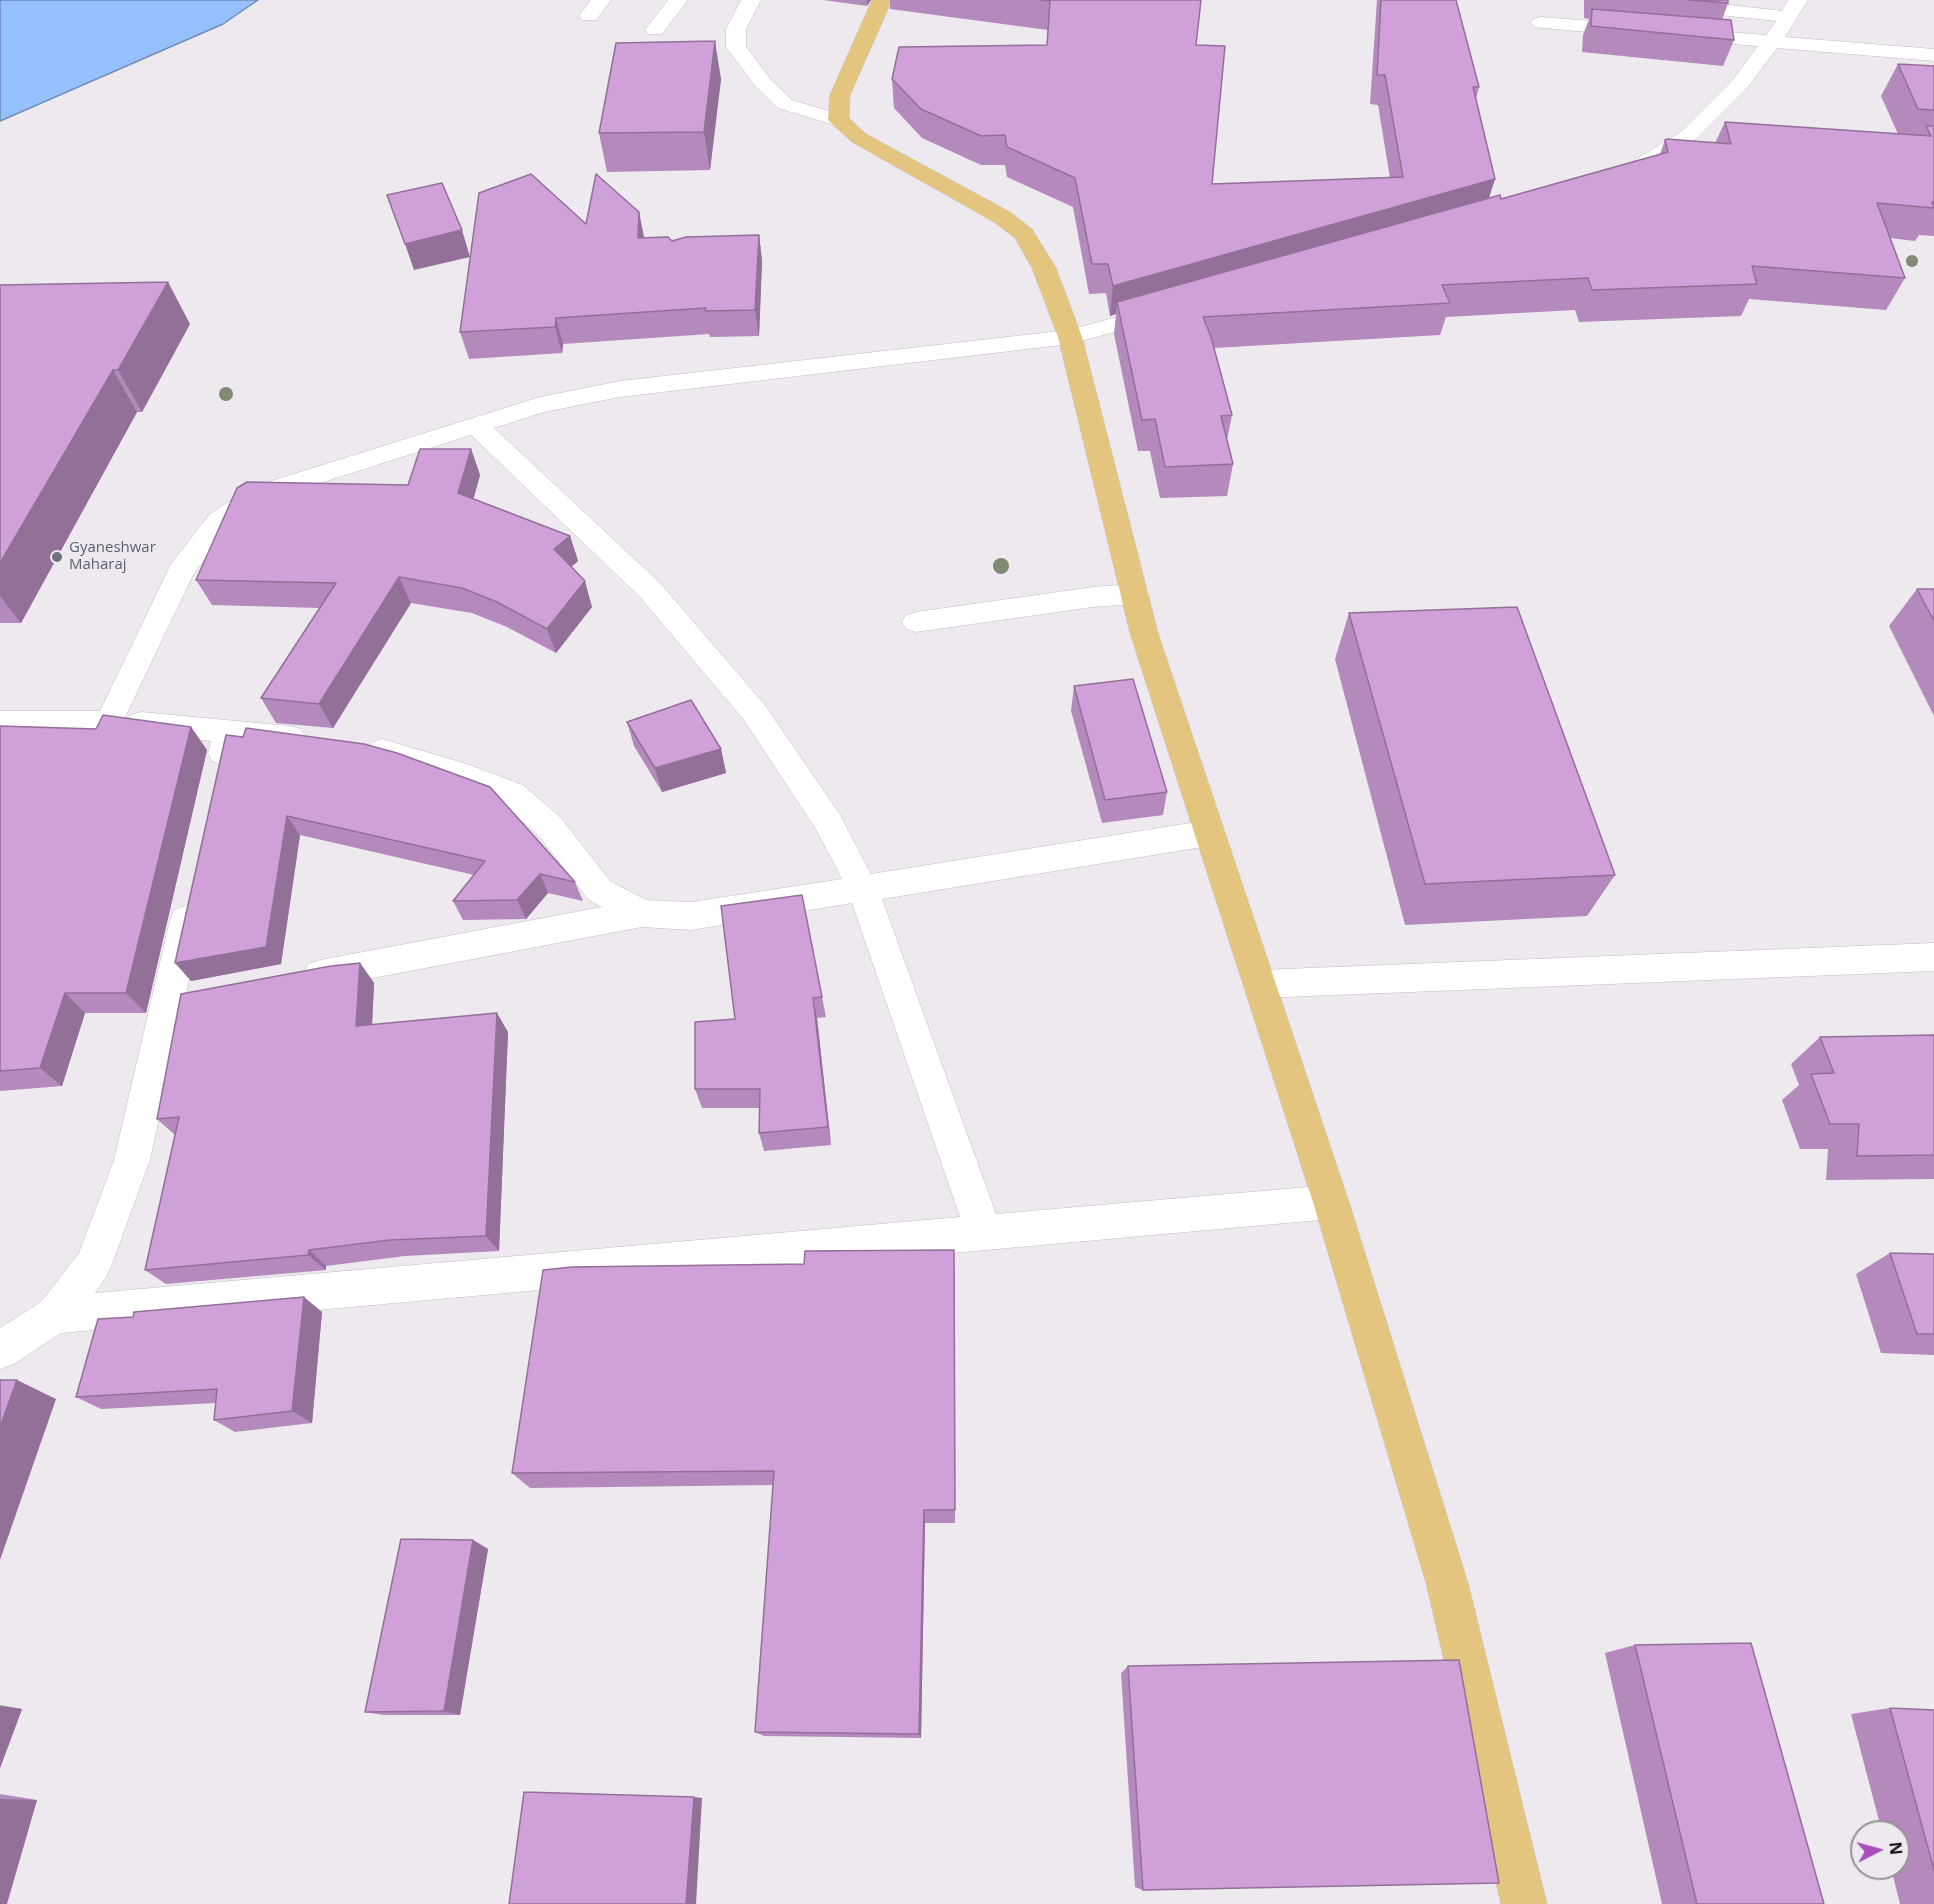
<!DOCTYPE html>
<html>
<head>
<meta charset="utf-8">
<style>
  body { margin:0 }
  #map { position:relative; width:1934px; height:1904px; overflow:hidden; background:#eee8ef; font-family:"Open Sans",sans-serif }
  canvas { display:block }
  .north { position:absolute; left:1850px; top:1820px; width:60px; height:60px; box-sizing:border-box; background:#eee8ef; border:2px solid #979297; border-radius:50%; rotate:84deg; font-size:16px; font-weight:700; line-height:24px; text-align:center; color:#141214 }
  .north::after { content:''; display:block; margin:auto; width:21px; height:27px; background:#a94fbc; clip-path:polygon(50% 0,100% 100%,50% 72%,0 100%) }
</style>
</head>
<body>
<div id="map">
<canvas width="1934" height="1904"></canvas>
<div class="north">N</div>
</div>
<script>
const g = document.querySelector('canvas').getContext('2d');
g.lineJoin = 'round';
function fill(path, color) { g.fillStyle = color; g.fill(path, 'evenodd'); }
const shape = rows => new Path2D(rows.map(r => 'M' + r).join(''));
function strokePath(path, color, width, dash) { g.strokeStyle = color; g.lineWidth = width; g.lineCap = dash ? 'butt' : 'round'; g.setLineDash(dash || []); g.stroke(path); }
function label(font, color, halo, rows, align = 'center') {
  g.font = font + ' "Open Sans",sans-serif'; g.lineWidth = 4.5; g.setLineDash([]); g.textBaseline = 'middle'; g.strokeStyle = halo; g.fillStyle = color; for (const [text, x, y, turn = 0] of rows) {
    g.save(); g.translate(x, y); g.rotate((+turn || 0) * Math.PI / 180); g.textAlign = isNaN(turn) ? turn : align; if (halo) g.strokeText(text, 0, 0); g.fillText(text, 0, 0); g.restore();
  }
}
const water = shape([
  [0,0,258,0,223,24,0,121,0,0]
]);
fill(water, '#96c0fb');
strokePath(water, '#6f8cb6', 1.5);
const minor = shape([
  [591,0,611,0,596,20,582,20,579,16,591,0],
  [668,0,688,0,662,34,648,34,645,30,668,0],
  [741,0,761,0,746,29,746,47,771,80,792,100,845,116,848,120,845,124,838,126,778,108,757,88,726,47,726,29,741,0],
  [1625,0,1687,0,1782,11,1788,0,1808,0,1785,37,1934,49,1934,61,1777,48,1746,89,1696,139,1651,170,1643,171,1635,170,1632,165,1635,160,1682,131,1732,81,1758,46,1691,41,1684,39,1681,35,1684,31,1691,29,1766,35,1776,21,1635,6,1628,4,1625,0],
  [1541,17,1630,24,1637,26,1640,30,1637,34,1630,36,1534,27,1531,23,1534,19,1541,17],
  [1158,306,1166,308,1170,313,1166,318,1070,344,620,397,544,412,494,428,660,583,764,704,839,813,871,874,1209,820,1220,824,1225,833,1220,842,1209,846,882,899,996,1214,1331,1185,1344,1190,1349,1202,1344,1214,1331,1219,61,1333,14,1364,0,1369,0,1328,41,1302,79,1253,114,1160,170,920,174,910,186,906,198,910,202,920,150,1160,112,1264,106,1277,95,1293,960,1217,852,903,691,930,642,927,320,988,308,984,303,974,308,964,320,960,602,907,588,899,539,836,501,803,449,782,371,759,367,751,371,743,382,739,467,764,523,785,561,818,610,881,646,900,691,902,842,879,817,831,744,720,640,597,471,435,270,499,228,526,193,575,119,730,109,733,0,733,0,711,100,711,171,564,210,514,252,487,540,397,620,381,1069,330,1158,306],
  [1135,584,1145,587,1149,594,1145,601,1135,604,1093,607,916,632,906,629,902,622,906,615,916,612,1093,587,1135,584],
  [141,712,290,726,301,729,305,737,301,745,290,748,240,744,234,761,223,765,212,761,208,753,211,741,141,734,131,731,126,723,131,715,141,712],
  [1934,943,1934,971,1260,998,1248,994,1243,984,1248,974,1260,970,1934,943]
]);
const major = shape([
  [872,0,892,0,850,95,849,118,866,134,1010,212,1032,229,1056,268,1082,337,1158,633,1349,1202,1468,1583,1547,1904,1501,1904,1426,1583,1313,1202,1130,633,1058,337,1032,268,1015,238,994,222,852,142,828,120,830,95,872,0]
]);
strokePath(minor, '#c1bcc2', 1);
strokePath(major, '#c7c6c7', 1);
fill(minor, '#fff');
fill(major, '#e3c580');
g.fillStyle = '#7f8973';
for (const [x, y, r] of [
  [1912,261,6],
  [226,394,7],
  [1001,566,8]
]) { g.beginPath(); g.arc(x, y, r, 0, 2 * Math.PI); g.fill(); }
fill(shape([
  [823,0,871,0,867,6],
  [890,0,1201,0,1196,45,1212,184,1390,178,1378,105,1370,104,1377,0,1456,0,1479,87,1476,99,1495,179,1489,198,1501,199,1660,154,1665,140,1715,143,1725,122,1898,134,1881,96,1898,64,1934,66,1934,236,1919,235,1915,241,1890,238,1905,278,1886,310,1749,299,1741,316,1579,322,1575,310,1446,317,1440,335,1214,348,1232,415,1227,440,1233,464,1227,496,1160,498,1150,451,1138,451,1114,334,1116,314,1110,316,1106,293,1089,294,1073,207,1007,177,1005,165,981,165,922,138,894,108,892,79,1047,45,1048,30,890,9],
  [1584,0,1728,0,1728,3,1722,20,1734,40,1723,66,1582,52,1583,35,1589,19,1584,18],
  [721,79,710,170,607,172,599,133],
  [639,212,644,238,672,241,759,235,762,261,759,336,710,337,709,334,563,344,562,353,469,359,460,332],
  [0,285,190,324,142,412,137,412,21,623,0,623],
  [471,449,480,475,473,499,570,536,578,561,571,567,592,607,556,653,507,627,472,613,411,603,333,728,276,723,261,698,320,608,212,605,196,580,408,485],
  [1917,589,1934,589,1934,716,1889,626],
  [1349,613,1615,875,1587,916,1405,925,1335,659],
  [1074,686,1167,792,1163,815,1102,823,1071,711],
  [627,722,721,749,726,773,662,792,634,746],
  [0,726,96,729,191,727,207,750,146,1013,85,1013,62,1086,0,1091],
  [226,735,575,882,583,901,548,893,526,919,463,920,453,901,474,875,300,835,281,964,191,981],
  [721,906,822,997,826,1017,817,1018,831,1145,764,1151,759,1133,759,1108,702,1108,695,1089,735,1019],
  [360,963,374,983,372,1025,508,1032,499,1251,405,1256,326,1266,326,1270,166,1284,145,1270,175,1135,157,1119],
  [1934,1035,1934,1179,1826,1180,1828,1149,1800,1149,1782,1100,1799,1085,1791,1064,1820,1037],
  [1890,1253,1934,1254,1934,1355,1881,1353,1856,1274],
  [955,1271,955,1523,925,1523,921,1738,764,1736,755,1732,773,1485,530,1488,512,1473],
  [322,1312,312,1423,235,1432,214,1420,216,1403,101,1409,76,1397,133,1317],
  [473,1540,488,1549,460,1715,384,1715,365,1712],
  [1635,1645,1824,1904,1662,1904,1605,1653],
  [1128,1666,1143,1890,1135,1887,1121,1673],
  [0,1705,22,1709,0,1768],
  [1890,1708,1934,1710,1934,1904,1900,1904,1891,1868,1898,1868,1898,1832,1882,1832,1851,1714],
  [0,1794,37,1800,0,1904]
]), '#b38abb');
fill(shape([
  [867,0,871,0,867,6],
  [715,41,721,79,710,170,704,132],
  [1495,179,1485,209,1117,302,1116,314,1110,316,1113,286],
  [639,212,644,238,638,238],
  [462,230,470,257,414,270,405,244],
  [759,235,762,261,759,336,755,310],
  [168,282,190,324,142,412,118,370],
  [556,318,563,344,562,353,555,327],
  [113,370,137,412,21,623,0,596,0,563],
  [471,449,480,475,468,519,458,493],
  [570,536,578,561,563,574,554,549],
  [399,577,411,603,333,728,319,704],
  [585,581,592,607,556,653,547,629],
  [191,727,207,750,146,1013,126,993],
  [721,749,726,773,662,792,655,768],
  [287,816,300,835,281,964,191,981,175,963],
  [540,874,548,893,526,919,517,900],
  [360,963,374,983,371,1046,356,1026],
  [65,993,85,1013,62,1086,40,1068],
  [813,998,817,1018,831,1145,828,1127],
  [497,1013,508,1032,499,1251,486,1236],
  [309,1250,326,1266,326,1270,308,1255],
  [304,1297,322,1312,312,1423,292,1411],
  [17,1380,56,1399,0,1560,0,1427],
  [924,1510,925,1523,921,1738,919,1734],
  [473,1540,488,1549,460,1715,444,1711],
  [0,1706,22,1709,0,1768],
  [694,1797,702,1798,696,1904,686,1904],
  [0,1799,37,1800,7,1904,0,1904]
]), '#927098');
const building = shape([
  [1040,0,1201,0,1196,45,1225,46,1212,184,1403,177,1385,75,1377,75,1381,0,1456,0,1479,87,1473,87,1495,179,1113,286,1108,264,1092,264,1075,178,1007,147,1005,135,981,136,921,109,892,79,899,47,1047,45,1050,1,1040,0],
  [1689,0,1728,0,1728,3,1689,0],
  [1592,9,1731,20,1734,40,1591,26,1592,9],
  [715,41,704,132,599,133,616,43,715,41],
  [1898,64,1934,66,1934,110,1918,109,1898,64],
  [1725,122,1931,136,1926,126,1934,126,1934,202,1932,202,1934,208,1877,203,1905,278,1752,266,1757,284,1592,290,1588,278,1442,285,1450,303,1203,317,1211,337,1232,415,1221,416,1233,464,1165,467,1155,419,1142,420,1117,302,1500,195,1501,199,1668,152,1665,140,1667,139,1731,144,1725,122],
  [531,174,586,224,596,174,639,212,638,238,668,237,672,241,686,237,759,235,755,310,705,311,706,308,556,318,555,327,460,332,479,193,531,174],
  [442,183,462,230,405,244,387,195,442,183],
  [168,282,118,370,113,370,0,563,0,285,168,282],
  [420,449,471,449,458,493,570,536,554,549,585,581,547,629,497,602,462,588,399,577,319,704,261,698,336,583,196,580,237,488,247,482,408,485,420,449],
  [1917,589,1934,589,1934,621,1917,589],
  [1517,607,1615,875,1425,884,1349,613,1517,607],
  [1133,679,1167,792,1105,800,1074,686,1133,679],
  [691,700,721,749,655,768,627,722,691,700],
  [103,715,191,727,126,993,65,993,40,1068,0,1071,0,726,96,729,103,715],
  [246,728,364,744,397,753,490,787,575,882,540,874,517,900,453,901,485,861,287,816,266,947,175,963,226,735,243,737,246,728],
  [802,895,822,997,813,998,828,1127,759,1133,760,1089,695,1089,695,1022,735,1019,721,906,802,895],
  [360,963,356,1026,497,1013,486,1236,390,1240,309,1250,308,1255,145,1270,179,1117,157,1119,181,994,331,966,360,963],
  [1934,1035,1934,1155,1857,1156,1859,1124,1830,1124,1811,1074,1834,1073,1820,1037,1934,1035],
  [954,1250,955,1510,924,1510,919,1734,755,1732,774,1471,512,1473,543,1270,572,1267,804,1264,805,1251,954,1250],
  [1890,1253,1934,1254,1934,1334,1917,1334,1890,1253],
  [304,1297,292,1411,214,1420,217,1389,76,1397,98,1319,133,1317,134,1312,304,1297],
  [0,1380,17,1380,0,1427,0,1380],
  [401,1539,473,1540,444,1711,365,1712,401,1539],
  [1751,1643,1824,1904,1697,1904,1635,1645,1751,1643],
  [1459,1660,1499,1883,1143,1890,1128,1666,1459,1660],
  [1890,1708,1934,1710,1934,1870,1890,1708],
  [524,1792,694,1797,686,1904,509,1904,524,1792]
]);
fill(building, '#d0a0d9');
strokePath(building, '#927098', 1.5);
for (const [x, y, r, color] of [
  [57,557,6,"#6b7280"]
]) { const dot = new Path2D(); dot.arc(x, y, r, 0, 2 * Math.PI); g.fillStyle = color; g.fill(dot); strokePath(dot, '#eee8ef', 2); }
label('15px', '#5b616d', '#eee8ef', [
  ["Gyaneshwar",69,548],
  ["Maharaj",69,565]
], 'left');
</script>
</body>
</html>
